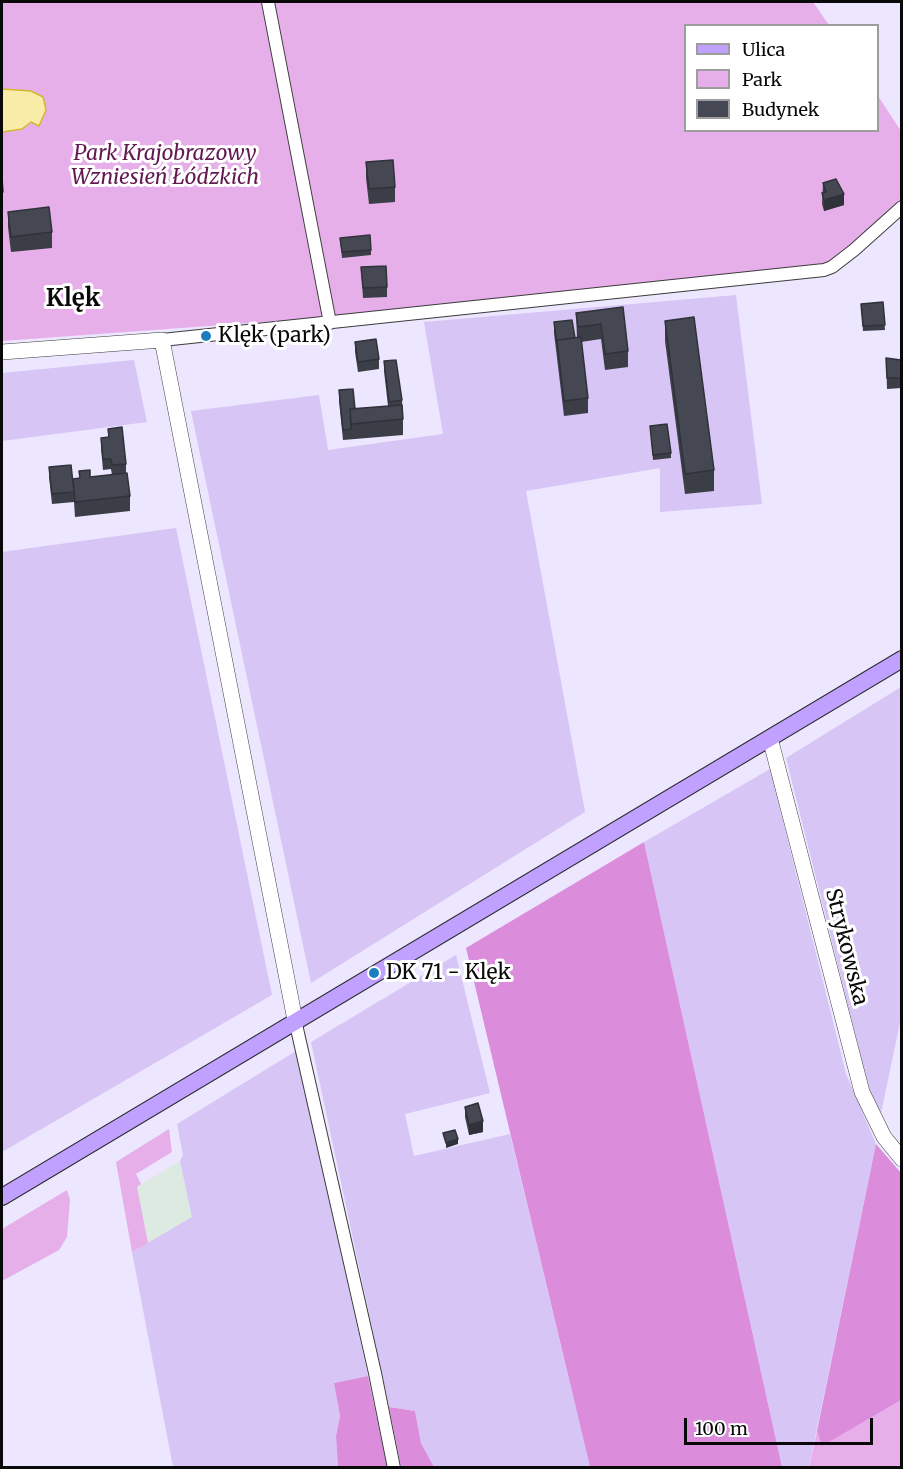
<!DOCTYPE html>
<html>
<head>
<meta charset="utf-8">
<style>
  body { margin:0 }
  #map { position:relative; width:903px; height:1469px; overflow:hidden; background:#ece6ff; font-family:Merriweather,serif }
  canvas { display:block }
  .frame { position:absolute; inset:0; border:3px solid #090909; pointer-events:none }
  .legend { position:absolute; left:684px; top:24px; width:195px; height:108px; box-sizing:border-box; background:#fff; border:2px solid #9d9d9d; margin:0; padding:8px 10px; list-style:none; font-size:18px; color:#090909 }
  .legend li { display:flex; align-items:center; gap:12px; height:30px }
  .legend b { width:30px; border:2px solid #9d9d9d }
  .scale { position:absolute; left:684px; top:1418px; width:189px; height:27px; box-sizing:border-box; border:3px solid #090909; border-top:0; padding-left:8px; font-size:18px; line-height:21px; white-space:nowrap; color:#090909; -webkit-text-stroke:4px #fff; paint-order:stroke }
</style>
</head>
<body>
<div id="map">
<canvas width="903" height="1469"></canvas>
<div class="frame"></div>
<ul class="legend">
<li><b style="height:8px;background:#c1a1ff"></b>Ulica</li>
<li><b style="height:16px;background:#e6afea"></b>Park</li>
<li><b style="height:16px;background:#454852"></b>Budynek</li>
</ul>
<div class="scale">100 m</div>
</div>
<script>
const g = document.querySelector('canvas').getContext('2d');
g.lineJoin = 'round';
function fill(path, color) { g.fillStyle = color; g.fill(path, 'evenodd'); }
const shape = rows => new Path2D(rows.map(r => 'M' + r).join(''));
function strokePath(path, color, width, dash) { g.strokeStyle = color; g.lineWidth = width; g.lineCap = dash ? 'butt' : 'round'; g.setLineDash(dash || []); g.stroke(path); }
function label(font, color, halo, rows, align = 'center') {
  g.font = font + ' Merriweather,serif'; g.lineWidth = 6; g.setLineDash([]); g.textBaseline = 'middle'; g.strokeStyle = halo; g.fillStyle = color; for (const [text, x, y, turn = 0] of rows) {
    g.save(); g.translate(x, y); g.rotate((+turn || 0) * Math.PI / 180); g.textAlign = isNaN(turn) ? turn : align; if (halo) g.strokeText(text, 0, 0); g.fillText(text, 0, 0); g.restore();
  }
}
fill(shape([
  [180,1161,192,1217,148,1243,137,1187]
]), '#dceae1');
fill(shape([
  [736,295,762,504,660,512,660,468,526,491,585,812,311,983,191,411,319,395,328,450,443,434,424,322],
  [134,360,147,422,2,441,2,373],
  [176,528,272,995,2,1152,2,552],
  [901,687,902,1013,881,1113,874,1103,866,1077,786,758],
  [770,769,846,1074,876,1144,809,1467,782,1467,644,842],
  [456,955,490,1093,405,1114,414,1156,510,1134,590,1467,434,1467,421,1443,415,1411,389,1407,311,1042],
  [296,1051,368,1376,334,1383,340,1416,336,1436,338,1467,173,1467,132,1252,192,1217,180,1161,183,1155,177,1124]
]), '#d7c5f6');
fill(shape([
  [2,2,813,2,829,25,686,26,686,130,878,130,878,96,901,131,901,198,859,238,824,266,333,317,2,341],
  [169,1129,172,1152,136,1174,141,1184,137,1187,148,1243,132,1252,116,1162],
  [67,1190,70,1200,67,1237,59,1250,2,1281,2,1229],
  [901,1400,901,1467,809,1468,817,1431,822,1445]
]), '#e6afea');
fill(shape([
  [644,842,782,1467,590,1467,466,948],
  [876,1144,901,1173,901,1400,822,1446,817,1431],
  [368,1376,387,1467,338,1467,336,1436,340,1416,334,1383],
  [389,1407,415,1411,421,1443,434,1467,401,1467]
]), '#db8ddc');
const water = shape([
  [2,89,31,91,43,97,46,110,39,126,31,122,22,129,2,132,2,89]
]);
fill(water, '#f9eba8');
strokePath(water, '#d3ba2b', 1.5);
const minor = shape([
  [268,2,330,323],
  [162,340,824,270,832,267,854,250,902,207],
  [295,1020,375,1373,394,1468]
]);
const tertiary = shape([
  [2,352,162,340,295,1020],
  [770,738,862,1092,884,1137,902,1159]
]);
const secondary = shape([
  [2,1197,902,659]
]);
strokePath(minor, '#3c3c3c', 14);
strokePath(tertiary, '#3c3c3c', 16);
strokePath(secondary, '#2b2b2b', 18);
strokePath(minor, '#fff', 12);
strokePath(tertiary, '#fff', 15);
strokePath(secondary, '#c1a1ff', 16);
fill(shape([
  [366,162,395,187,395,202,369,204,366,178],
  [823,183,844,205,824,211,822,204],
  [8,212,52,232,52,248,11,252,8,227],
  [340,238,371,250,371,255,342,258],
  [361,267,387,287,387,297,363,298],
  [883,302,885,330,863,331,861,304],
  [623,307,628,351,628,367,605,370,601,339,581,342,588,398,588,413,564,416,554,333,554,322,575,338,577,338,576,313],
  [665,321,714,470,714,491,685,494,665,341],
  [355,342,379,359,379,369,358,372,355,352],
  [902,355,902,388,887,389,886,358,901,360],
  [384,361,402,400,403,419,403,435,343,440,339,401,339,390,355,409,388,406,384,371],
  [650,426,671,453,671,458,653,460],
  [108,429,126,464,126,473,130,496,130,511,75,517,74,502,52,504,49,477,49,467,73,485,79,479,79,471,90,477,112,475,111,469,103,470,101,448,101,438,108,437],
  [465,1107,483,1132,469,1135,465,1117]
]), '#3b3e47');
fill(shape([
  [2,192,3,192,3,202,2,203],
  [844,194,844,205,824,211,824,200],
  [483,1121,483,1132,469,1135,469,1125],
  [458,1139,458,1144,446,1148,446,1143]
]), '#303239');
const building = shape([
  [393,160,395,187,369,189,366,162,393,160],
  [2,178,3,192,2,192,2,178],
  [836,179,844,194,824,200,822,193,826,192,823,183,836,179],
  [49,207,52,232,11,237,8,212,49,207],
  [370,235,371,250,342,252,340,238,370,235],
  [386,266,387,287,363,288,361,267,386,266],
  [883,302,885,325,863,326,861,304,883,302],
  [623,307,628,351,605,354,601,324,578,327,576,313,623,307],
  [694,317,714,470,685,474,665,321,694,317],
  [572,320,575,338,557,340,557,345,554,322,572,320],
  [581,337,588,398,564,401,557,340,581,337],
  [376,339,379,359,358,362,355,342,376,339],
  [901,355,902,355,902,378,887,378,886,358,901,360,901,355],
  [396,360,402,400,389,402,384,361,396,360],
  [353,389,355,409,350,409,351,429,343,430,339,390,353,389],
  [402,405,403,419,351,424,350,409,402,405],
  [667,424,671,453,653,455,650,426,667,424],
  [122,427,126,464,112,465,111,459,103,459,101,438,109,437,108,429,122,427],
  [71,465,74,492,52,494,49,467,71,465],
  [90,470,90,477,127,473,130,496,75,502,73,479,80,478,79,471,90,470],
  [478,1103,483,1121,469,1125,465,1107,478,1103],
  [455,1130,458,1139,446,1143,443,1133,455,1130]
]);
fill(building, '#454852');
strokePath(building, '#303239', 1.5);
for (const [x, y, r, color] of [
  [206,336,6,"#1c7dbe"],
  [374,973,6,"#1c7dbe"]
]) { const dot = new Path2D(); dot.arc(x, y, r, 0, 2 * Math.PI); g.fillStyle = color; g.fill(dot); strokePath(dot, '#fff', 2); }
label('italic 21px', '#621851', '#fff', [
  ["Park Krajobrazowy",165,154],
  ["Wzniesień Łódzkich",165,178]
]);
label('21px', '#090909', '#fff', [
  ["Klęk (park)",218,336],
  ["DK 71 - Klęk",386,973]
], 'left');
label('21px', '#090909', '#fff', [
  ["Strykowska",846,947,76]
]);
label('bold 24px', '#090909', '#fff', [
  ["Klęk",73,299]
]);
</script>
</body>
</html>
